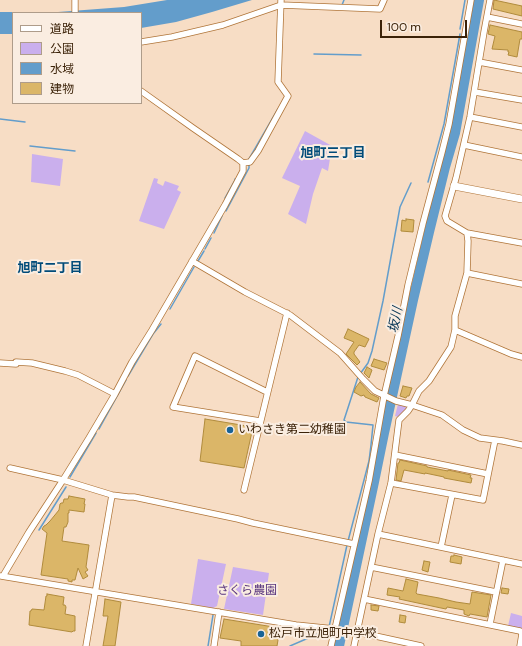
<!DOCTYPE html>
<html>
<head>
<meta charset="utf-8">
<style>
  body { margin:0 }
  #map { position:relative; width:522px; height:646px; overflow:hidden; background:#f7ddc5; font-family:"DM Sans","Noto Sans JP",sans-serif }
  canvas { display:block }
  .legend { position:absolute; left:12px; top:12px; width:130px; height:92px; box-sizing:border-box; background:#faede1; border:1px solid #ae9c8a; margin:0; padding:5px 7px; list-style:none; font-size:12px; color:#3b2208 }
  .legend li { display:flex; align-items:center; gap:8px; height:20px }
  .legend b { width:20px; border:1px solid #ae9c8a }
  .scale { position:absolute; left:380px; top:20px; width:87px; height:18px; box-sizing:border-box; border:2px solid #3b2208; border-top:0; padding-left:5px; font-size:12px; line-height:14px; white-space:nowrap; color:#3b2208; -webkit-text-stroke:3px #faede1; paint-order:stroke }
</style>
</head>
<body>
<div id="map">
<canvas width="522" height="646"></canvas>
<ul class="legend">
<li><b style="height:5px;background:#fff"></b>道路</li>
<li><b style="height:11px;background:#caafed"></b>公園</li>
<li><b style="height:11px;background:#639dcb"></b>水域</li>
<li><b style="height:11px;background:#dbb668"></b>建物</li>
</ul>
<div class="scale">100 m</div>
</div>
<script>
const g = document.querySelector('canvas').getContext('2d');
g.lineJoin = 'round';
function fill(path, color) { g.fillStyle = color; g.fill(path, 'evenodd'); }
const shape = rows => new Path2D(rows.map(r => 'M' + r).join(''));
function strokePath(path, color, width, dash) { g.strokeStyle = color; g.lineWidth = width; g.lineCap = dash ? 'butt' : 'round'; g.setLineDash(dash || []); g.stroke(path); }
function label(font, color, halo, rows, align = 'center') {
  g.font = font + ' "DM Sans","Noto Sans JP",sans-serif'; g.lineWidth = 4; g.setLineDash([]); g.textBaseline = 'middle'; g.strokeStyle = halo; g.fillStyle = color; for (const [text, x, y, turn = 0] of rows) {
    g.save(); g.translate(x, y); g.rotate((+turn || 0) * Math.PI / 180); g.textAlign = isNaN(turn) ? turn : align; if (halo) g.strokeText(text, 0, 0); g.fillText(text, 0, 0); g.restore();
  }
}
fill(shape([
  [305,131,332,146,328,171,322,168,313,194,306,224,288,214,300,186,282,178],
  [32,154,63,159,60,186,31,182],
  [154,178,158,179,157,183,163,186,165,181,179,186,177,190,181,192,164,229,139,221],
  [398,404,406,406,407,408,398,417,395,416],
  [198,559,226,564,217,606,213,608,191,604],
  [233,567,269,573,263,615,224,609],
  [511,613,522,616,522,629,508,626]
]), '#caafed');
fill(shape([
  [167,0,252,0,212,12,176,22,141,28,141,13,13,13,13,34,0,34,0,12,58,12,124,7]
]), '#639dcb');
strokePath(shape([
  [342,5,344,0],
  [460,29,465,0],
  [314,54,361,55],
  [0,119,25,122],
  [30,146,75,151],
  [249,159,278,109],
  [428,182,444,124,460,34],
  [225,198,235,180,235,179],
  [226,211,249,168,249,163],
  [214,233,222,216],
  [205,249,211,238],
  [198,261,204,251],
  [170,309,194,267],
  [360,374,368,363,372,351,383,301,400,207,411,183],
  [128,376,153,334,161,324],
  [99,429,126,380],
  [70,477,96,433],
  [39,530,66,487],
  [348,541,369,461,371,445,373,425,346,422,344,420,358,377],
  [329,627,347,545],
  [208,646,213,615],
  [290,646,327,630]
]), '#639dcb', 1.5);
strokePath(shape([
  [339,646,374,482,384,433,413,300,429,232,445,167,455,133,479,0]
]), '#639dcb', 10);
const building = shape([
  [494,0,522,6,522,16,493,9,494,0],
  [490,25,522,32,522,39,520,39,517,57,508,55,509,52,508,52,508,50,492,49,495,36,488,34,490,25],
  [406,219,414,220,413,232,401,231,402,220,406,221,406,219],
  [348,329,369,339,365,347,359,345,354,352,354,354,360,362,357,365,346,354,354,342,344,338,348,329],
  [374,359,387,363,384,370,371,366,374,359],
  [367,367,372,370,369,378,364,373,367,367],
  [360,382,371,394,379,398,377,402,365,397,364,395,361,396,354,392,356,387,360,382],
  [403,386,412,388,409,396,407,396,406,398,400,396,403,386],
  [205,419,253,427,244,468,200,461,205,419],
  [400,460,427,466,427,467,448,471,448,470,471,475,470,478,472,478,471,483,444,478,444,477,425,473,425,474,404,470,401,481,396,480,398,463,399,463,400,460],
  [69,496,85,499,84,504,85,504,84,512,69,510,69,513,68,513,68,522,66,527,64,527,62,541,89,545,86,567,88,570,85,572,88,576,83,579,78,568,75,580,72,580,72,582,68,581,68,579,41,575,47,533,42,529,44,526,46,525,50,521,59,510,60,504,61,503,63,503,64,499,68,499,69,496],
  [454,555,462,557,461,564,450,562,451,556,454,556,454,555],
  [424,561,430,562,428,572,422,570,424,561],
  [406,579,418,582,416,593,417,594,439,598,456,602,470,604,472,592,491,595,487,617,470,614,469,616,464,614,464,610,447,607,446,609,441,608,399,599,400,597,387,595,388,588,403,591,406,579],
  [502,588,509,589,508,594,501,593,502,588],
  [47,594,64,597,63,605,65,605,66,607,65,614,75,616,75,631,73,631,72,632,29,625,30,611,31,611,32,609,44,610,46,596,47,596,47,594],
  [105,599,121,602,115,646,103,646,108,616,103,616,105,599],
  [371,605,379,606,378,611,371,610,371,605],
  [400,615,406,616,405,623,399,622,400,615],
  [224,619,280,628,277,646,241,646,241,641,220,638,224,619]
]);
fill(building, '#dbb668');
strokePath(building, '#b08b3c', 1);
const minor = shape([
  [75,0,75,13],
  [487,17,522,24],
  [141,42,172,37,223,25,281,5,380,9,384,0],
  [479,62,522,70],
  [475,92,522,100],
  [470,117,522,127],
  [464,145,522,157],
  [243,163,250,162,258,151,288,96,278,82,281,0],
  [467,233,522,243],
  [192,261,245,292,290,315,340,353,363,379,375,391,396,401,412,405,442,415,463,430,480,438,503,441,522,445],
  [467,273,522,284],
  [455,330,511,354,522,357],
  [16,362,32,363,65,371,78,375,115,394],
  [0,363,16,364],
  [260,421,173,407,195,356,267,392],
  [395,455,488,474],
  [10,468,63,480,112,495,128,497,134,497,238,519,253,523,354,544],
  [391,483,483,500,495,440],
  [244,490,287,313],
  [378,534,522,564],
  [441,547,452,495],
  [371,567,496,592],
  [1,576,296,625,335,629],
  [3,576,29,532,63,480,89,438,115,394,132,362,152,330,225,205,243,171,243,163,238,159,193,128,141,91],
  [364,599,520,631,522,634],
  [490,624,503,560],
  [357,632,421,646],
  [86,646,112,495],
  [214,646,219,612],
  [331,646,369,481,384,396,398,336,408,285,423,223,442,152,449,124,471,0],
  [354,646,378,534,391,483,399,420,408,411,412,405,419,391,429,381,451,347,455,330,455,316,467,273,468,241,467,233,447,221,445,216,456,178,470,117,484,32,490,0],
  [520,646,522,634]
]);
const tertiary = shape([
  [454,186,522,199]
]);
strokePath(minor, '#b07539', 7);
strokePath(tertiary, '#b07539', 8);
strokePath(minor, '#fff', 5.5);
strokePath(tertiary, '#fff', 7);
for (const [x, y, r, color] of [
  [230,430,4,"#186396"],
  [261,634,4,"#186396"]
]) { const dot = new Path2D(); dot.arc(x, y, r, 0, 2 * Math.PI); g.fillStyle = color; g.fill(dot); strokePath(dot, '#faede1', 1.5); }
label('12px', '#3b2208', '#faede1', [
  ["いわさき第二幼稚園",238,430],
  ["松戸市立旭町中学校",269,634]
], 'left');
label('12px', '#58347e', '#faede1', [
  ["さくら農園",247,591]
]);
label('bold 13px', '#004b79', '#faede1', [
  ["旭町三丁目",333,154],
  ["旭町二丁目",50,269]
]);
label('italic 13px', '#053454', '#faede1', [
  ["坂川",396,320,-78]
]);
</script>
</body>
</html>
